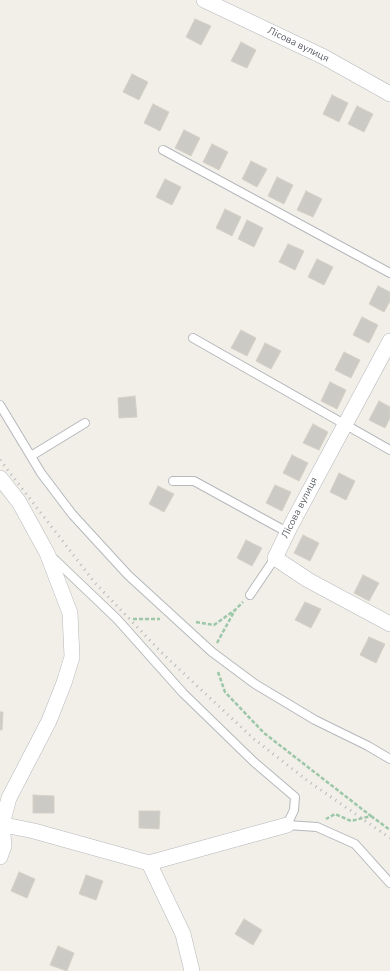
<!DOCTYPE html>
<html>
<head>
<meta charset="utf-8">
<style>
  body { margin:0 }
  canvas { display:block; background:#f1efe8 }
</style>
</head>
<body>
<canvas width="390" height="971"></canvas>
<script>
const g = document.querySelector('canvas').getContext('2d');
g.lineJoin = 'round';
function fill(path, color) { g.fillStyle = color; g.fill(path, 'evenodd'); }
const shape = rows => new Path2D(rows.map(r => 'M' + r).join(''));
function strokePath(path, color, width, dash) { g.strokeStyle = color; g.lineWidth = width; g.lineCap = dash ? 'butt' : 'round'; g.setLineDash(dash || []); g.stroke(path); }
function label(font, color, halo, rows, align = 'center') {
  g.font = font + ' "Nunito Sans",sans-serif'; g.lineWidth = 3.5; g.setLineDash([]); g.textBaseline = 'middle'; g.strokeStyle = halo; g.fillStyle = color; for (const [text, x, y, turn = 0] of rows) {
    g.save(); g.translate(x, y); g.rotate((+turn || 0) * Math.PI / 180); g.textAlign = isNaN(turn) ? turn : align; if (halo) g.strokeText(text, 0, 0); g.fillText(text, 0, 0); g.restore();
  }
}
const building = shape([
  [195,19,211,26,201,45,186,37,195,19],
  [241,42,256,50,247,68,231,61,241,42],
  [132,74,148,82,139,100,123,92,132,74],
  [332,95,348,103,339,122,323,114,332,95],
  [153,104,169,112,160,131,144,123,153,104],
  [357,106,373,114,364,132,348,124,357,106],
  [184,130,200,138,191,156,175,148,184,130],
  [212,144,228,152,219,170,203,162,212,144],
  [251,161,267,169,257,187,242,179,251,161],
  [277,177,293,185,284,204,268,196,277,177],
  [165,179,181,187,172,205,156,197,165,179],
  [306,191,322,199,313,217,297,210,306,191],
  [225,209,241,217,232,236,216,228,225,209],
  [247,220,263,228,254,247,238,239,247,220],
  [288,244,304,251,295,270,279,262,288,244],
  [317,259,333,267,324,285,308,277,317,259],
  [378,286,390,292,390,301,384,312,369,304,378,286],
  [362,317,378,325,369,343,353,335,362,317],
  [241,330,256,338,247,356,231,348,241,330],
  [265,343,281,351,271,369,256,361,265,343],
  [344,352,360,360,351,378,335,370,344,352],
  [330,382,346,390,337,409,321,401,330,382],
  [135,396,137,417,119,418,118,398,135,396],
  [379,401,390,407,390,418,385,428,369,420,379,401],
  [313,424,328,432,319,450,303,443,313,424],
  [292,455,308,463,299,481,283,473,292,455],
  [339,473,355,481,346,500,330,492,339,473],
  [275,485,291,492,282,511,266,503,275,485],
  [158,486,174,494,164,512,149,504,158,486],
  [303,535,319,543,310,561,294,553,303,535],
  [246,540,262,548,252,566,237,558,246,540],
  [363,575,379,583,369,601,354,593,363,575],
  [305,602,321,609,311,628,295,620,305,602],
  [369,637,385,644,376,663,360,655,369,637],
  [0,712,3,712,2,730,0,730,0,712],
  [33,795,54,796,54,813,33,813,33,795],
  [139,811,160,811,159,829,139,828,139,811],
  [19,872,35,879,27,898,11,891,19,872],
  [86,875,103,881,96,900,79,894,86,875],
  [244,919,262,930,253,945,235,934,244,919],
  [58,946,74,953,67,971,50,965,58,946]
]);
fill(building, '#cccac5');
strokePath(building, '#d6d1c6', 1);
const service = shape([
  [163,150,390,273],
  [193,338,390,450],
  [0,405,41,473,72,514,128,575,212,652,255,684,315,720,368,746,390,759],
  [31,456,85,423],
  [173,481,194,481,287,532],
  [52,557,117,619,183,693,254,762,295,797,294,810,287,825,317,827,355,844,390,883],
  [250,595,275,558]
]);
const minor = shape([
  [204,0,324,57,390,94],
  [390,341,290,527,275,558,308,580,390,624],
  [0,478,19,502,47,553,70,613,72,657,64,683,49,721,9,798,2,824,4,846,0,857],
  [0,824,34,831,149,863,183,934,192,971],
  [149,863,287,825]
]);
strokePath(service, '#b5b8bc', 10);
strokePath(minor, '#b5b8bc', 16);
strokePath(shape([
  [133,619,160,619],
  [196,622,214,625,235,610,243,602],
  [217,643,235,610],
  [218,672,225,692,264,733,371,816,351,821,335,814,326,819],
  [371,816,390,830]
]), '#9cc7a9', 2.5, [4, 2]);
strokePath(service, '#fff', 8);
strokePath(minor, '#fff', 15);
strokePath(shape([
  [0,460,95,583,164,655,254,739,308,781,390,838]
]), '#b6b7b8', 3, [1, 5]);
label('10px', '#5f6368', '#fff', [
  ["Лісова вулиця",298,45,26],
  ["Лісова вулиця",300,508,-63]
]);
</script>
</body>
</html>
